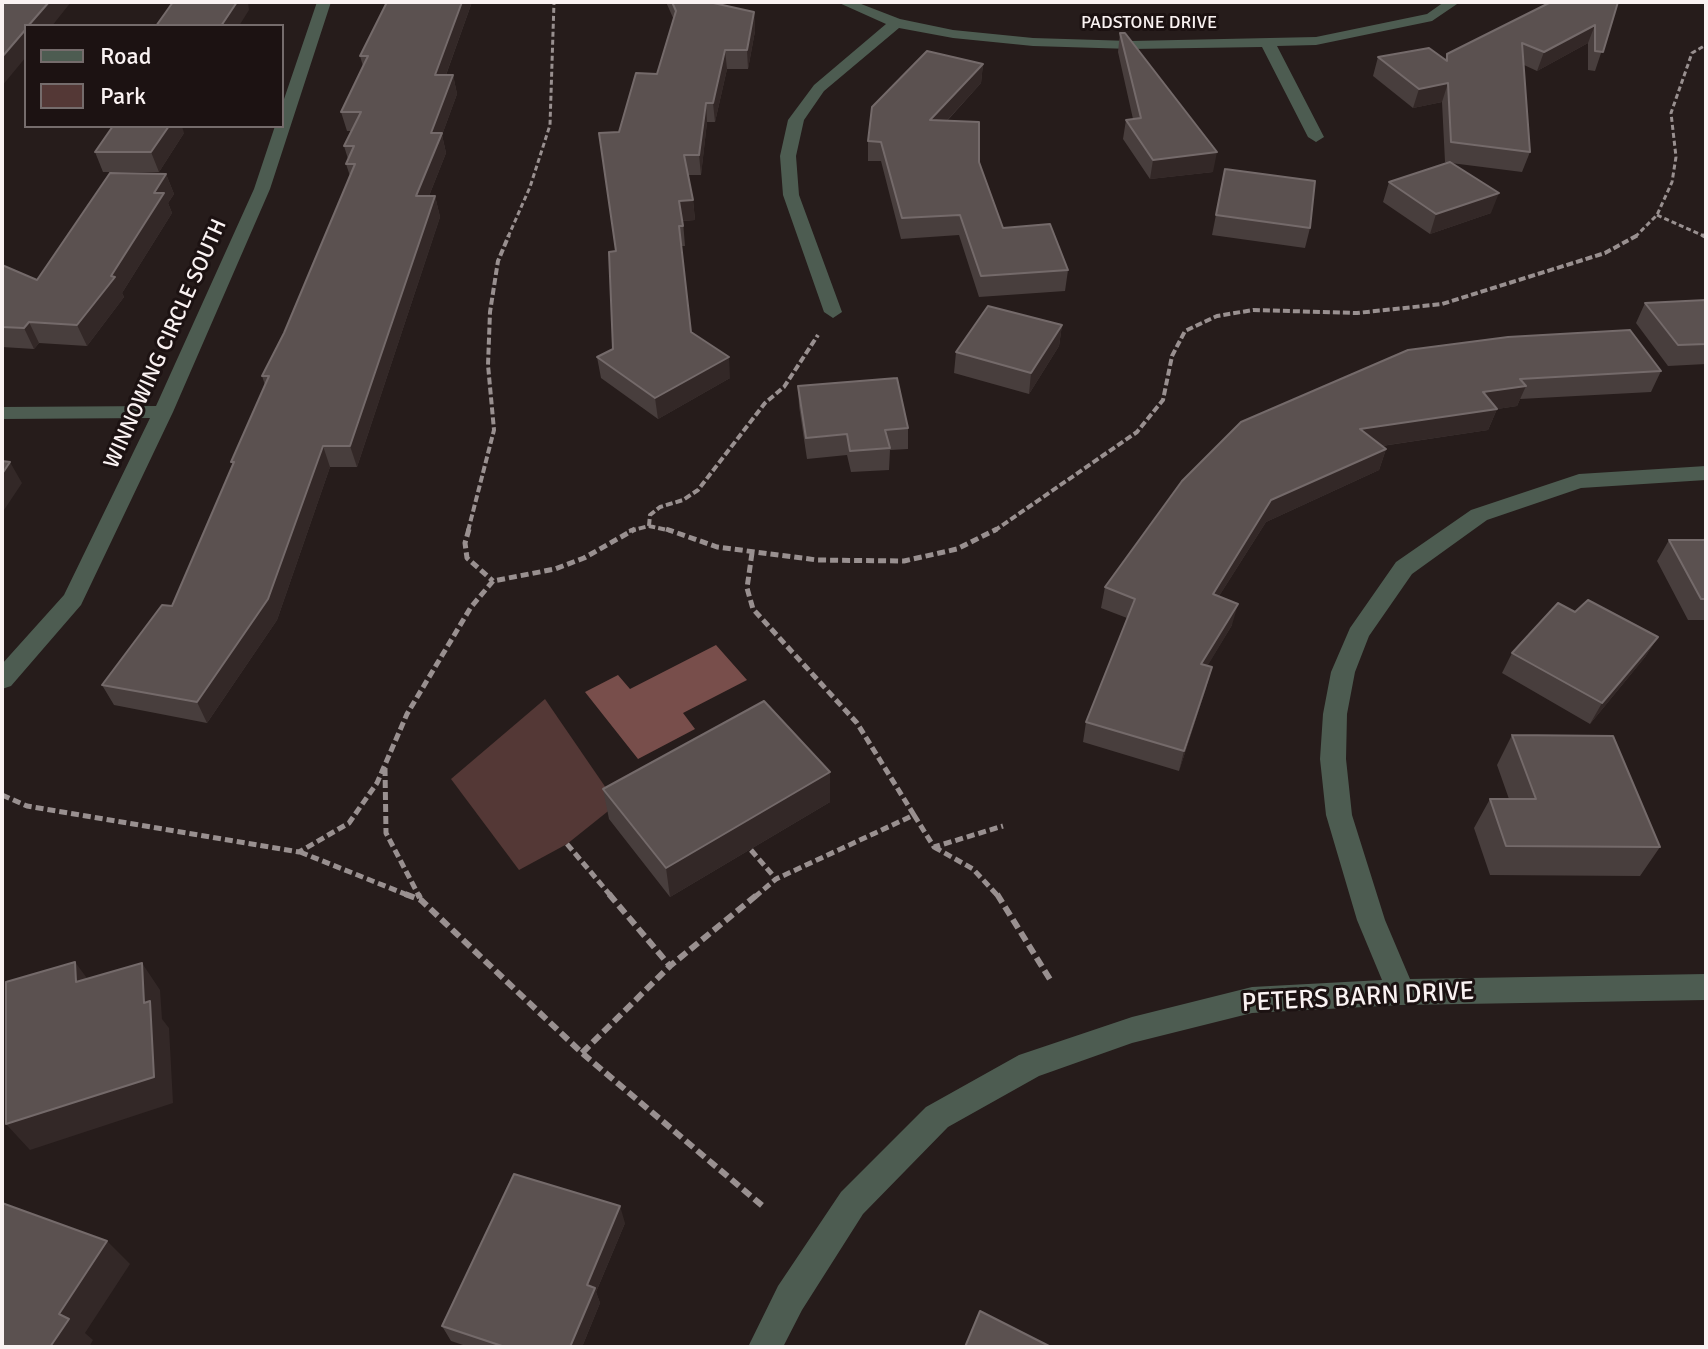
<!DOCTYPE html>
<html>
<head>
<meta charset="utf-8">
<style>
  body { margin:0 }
  #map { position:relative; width:1708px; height:1349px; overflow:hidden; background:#261c1b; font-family:Signika,sans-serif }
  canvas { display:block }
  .frame { position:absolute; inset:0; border:4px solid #faf2f2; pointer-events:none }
  .legend { position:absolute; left:24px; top:24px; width:260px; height:104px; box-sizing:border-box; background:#1c1212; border:2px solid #756c6c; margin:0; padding:10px 14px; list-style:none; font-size:24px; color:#faf2f2 }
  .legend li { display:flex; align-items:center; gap:16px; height:40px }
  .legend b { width:40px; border:2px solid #756c6c }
</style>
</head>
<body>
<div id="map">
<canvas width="1708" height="1349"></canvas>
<div class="frame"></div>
<ul class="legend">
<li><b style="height:10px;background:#4d5c51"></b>Road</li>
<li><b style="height:22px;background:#543836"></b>Park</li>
</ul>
</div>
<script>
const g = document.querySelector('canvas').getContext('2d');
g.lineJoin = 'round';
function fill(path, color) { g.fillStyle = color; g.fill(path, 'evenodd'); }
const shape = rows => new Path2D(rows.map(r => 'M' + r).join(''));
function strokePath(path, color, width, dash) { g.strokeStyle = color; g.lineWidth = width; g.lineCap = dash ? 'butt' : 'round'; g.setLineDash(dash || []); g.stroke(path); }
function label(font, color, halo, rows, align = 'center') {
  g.font = font + ' Signika,sans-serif'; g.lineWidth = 6; g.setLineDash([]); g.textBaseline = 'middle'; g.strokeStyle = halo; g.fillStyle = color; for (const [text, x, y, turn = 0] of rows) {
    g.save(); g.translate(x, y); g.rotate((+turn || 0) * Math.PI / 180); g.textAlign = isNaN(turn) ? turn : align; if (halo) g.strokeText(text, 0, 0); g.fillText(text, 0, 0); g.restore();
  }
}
fill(shape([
  [545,699,617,804,567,844,519,870,451,779]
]), '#543836');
fill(shape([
  [716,645,747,680,683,713,695,729,638,759,585,692,618,675,630,689]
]), '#784e4b');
strokePath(shape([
  [1657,215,1706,237],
  [508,237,530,187,550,125,554,2],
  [1635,237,1657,215,1672,182,1676,157,1671,113,1692,53,1706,45]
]), '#999090', 3, [5, 3]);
strokePath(shape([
  [1702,235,1706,237],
  [649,526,650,515,660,507,683,500,698,490,765,403,784,387,818,335],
  [468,531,494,430,488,365,490,312,498,261,509,235],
  [629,531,649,526,672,531],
  [994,531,1137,432,1163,400,1172,356,1185,331,1217,316,1253,310,1357,313,1442,304,1605,253,1638,235]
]), '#999090', 4, [7, 3]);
strokePath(shape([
  [469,529,465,543,467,558,493,581],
  [666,529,717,547,817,560,904,561,957,549,997,529],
  [752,553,747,588,753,609,857,723,914,815,776,879,756,896],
  [385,768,386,833,419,896],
  [2,795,27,806,299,852,349,823,377,783,407,714,471,607,493,581,555,569,584,558,635,529],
  [914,815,934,847,1003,826],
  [567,844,611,896],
  [934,847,973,869,998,896],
  [751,850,776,879],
  [300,852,410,896]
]), '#999090', 5, [8, 4]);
strokePath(shape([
  [405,894,421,900,582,1053,765,1208],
  [418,894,420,898],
  [609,894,670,966],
  [997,894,1051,981],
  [582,1053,670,966,758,894]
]), '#999090', 6, [10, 5]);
fill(shape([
  [317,2,331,2,270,189,173,412,81,605,11,686,2,689,2,664,64,595,150,418,2,419,2,407,156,406,254,189,275,126,282,126,282,105,317,2],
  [837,2,856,2,900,19,953,30,1033,38,1131,41,1316,37,1427,14,1444,2,1460,2,1432,21,1316,45,1277,46,1324,137,1316,142,1308,137,1262,47,1131,49,1033,46,953,38,899,28,824,91,804,120,796,156,799,195,842,312,833,318,824,312,783,195,780,156,788,120,814,85,886,24,837,2],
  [1706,466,1706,480,1581,488,1487,520,1412,574,1369,636,1355,672,1347,714,1346,759,1352,815,1385,920,1410,979,1706,974,1706,1000,1401,1005,1252,1013,1132,1043,1039,1076,948,1127,863,1214,802,1310,783,1347,748,1347,778,1286,841,1192,926,1107,1019,1055,1132,1017,1252,987,1382,980,1357,920,1326,815,1320,759,1323,714,1331,672,1350,628,1396,562,1471,510,1579,474,1706,466]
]), '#4d5c51');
fill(shape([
  [387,2,472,2,446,75,453,75,457,94,442,135,446,153,429,196,435,196,440,217,357,467,330,467,277,620,207,723,114,705,102,685,172,606,233,465,231,462,265,385,262,376,284,333,350,176,346,164,348,159,344,146,351,131,347,131,341,112,363,66,360,56],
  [666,2,712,2,754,12,755,31,748,69,727,69,715,122,707,122,701,175,688,175,693,200,695,220,683,221,685,246,681,246,691,332,730,378,658,419,601,378,597,357,613,349,619,132,657,74,674,20],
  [1618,2,1595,71,1588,70,1588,43,1537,71,1524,65,1530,152,1522,172,1451,163,1491,213,1430,234,1383,202,1389,182,1449,163,1445,162,1442,102,1413,108,1373,76,1378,57,1445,60,1447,54],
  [1120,33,1213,172,1150,179,1123,139,1126,120,1133,119,1118,52],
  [983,64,981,83,947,121,979,162,1003,228,1068,270,1065,291,979,297,959,235,901,239,881,161,868,161,868,141],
  [184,133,159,172,103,172,95,152],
  [1225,169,1310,228,1305,248,1212,235],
  [166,174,174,194,168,203,172,213,122,293,124,297,87,346,39,343,34,349,2,347,2,265,37,280],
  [1706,300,1706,364,1668,366,1636,323,1645,303],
  [1062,325,1059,346,1029,394,954,373,956,352],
  [1508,337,1661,371,1651,392,1520,399,1517,406,1497,409,1488,430,1382,446,1386,449,1379,470,1266,522,1219,596,1232,625,1207,666,1212,667,1206,688,1179,771,1083,742,1086,722,1127,618,1101,608,1105,587],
  [798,386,908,428,908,449,890,450,889,470,851,472,847,455,807,459,799,406],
  [1706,535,1706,620,1688,620,1657,561,1669,540,1703,540],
  [1575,612,1658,637,1645,657,1590,724,1502,673,1512,653],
  [1512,735,1660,847,1640,876,1490,875,1474,828,1490,799,1509,799,1497,765],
  [603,789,830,802,670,897,609,819],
  [625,1223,596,1292,600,1303,582,1347,469,1347,451,1341,442,1326]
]), '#483e3d');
fill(shape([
  [49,2,71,2,52,26,28,26],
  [237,2,248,2,249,10,239,26,221,26],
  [462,2,472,2,439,94,435,75],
  [754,12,755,31,748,69,747,50],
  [1595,25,1588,43,1537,71,1544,52],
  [26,29,26,57,2,86,2,57],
  [725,50,727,69,715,122,713,103],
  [983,64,981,83,929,140,930,120],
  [453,75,457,94,442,135,446,153,421,216,416,196,431,133],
  [1448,83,1442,102,1413,108,1419,89],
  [706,103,707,122,701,175,699,155],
  [169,126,182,126,184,133,159,172,151,152],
  [1217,152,1213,172,1150,179,1153,160],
  [166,174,174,194,168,203,172,213,122,293,124,297,87,346,77,325,111,276,154,193],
  [1499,193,1491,213,1430,234,1436,214],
  [435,196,440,217,357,467,350,446],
  [693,200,695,220,681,221,679,201],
  [29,322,39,343,34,349,24,328],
  [1062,325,1059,346,1029,394,1031,373],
  [729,357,730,378,658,419,655,398],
  [1526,386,1517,406,1497,409,1488,430,1354,450,1360,429,1483,392],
  [323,446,330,467,277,620,207,723,197,702],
  [1386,449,1379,470,1266,522,1207,615,1213,594,1271,500],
  [10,462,22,483,2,513,2,474],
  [1238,604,1232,625,1196,685,1201,664],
  [1658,637,1645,657,1590,724,1602,703],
  [1212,667,1206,688,1179,771,1184,751],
  [830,772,830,802,670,897,666,868],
  [75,962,95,989,76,982],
  [142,963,160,990,162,1019,169,1028,173,1103,30,1150,6,1124,144,1003],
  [620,1206,625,1223,596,1292,600,1303,582,1347,570,1347,587,1285],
  [107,1241,130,1264,85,1333,93,1340,89,1347,50,1347,59,1314]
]), '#332827');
const building = shape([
  [2,2,49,2,28,26,26,26,26,29,2,57,2,2],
  [173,2,237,2,221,26,156,26,173,2],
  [387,2,462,2,435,75,453,75,431,133,442,133,416,196,435,196,350,446,323,446,268,599,197,702,102,685,162,605,172,606,234,462,231,462,269,376,262,376,284,333,355,164,346,164,354,146,344,146,361,112,341,112,368,56,360,56,387,2],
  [672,2,709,2,754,12,747,50,725,50,713,103,706,103,699,155,684,155,693,200,679,201,683,226,679,226,691,332,729,357,655,398,597,357,613,349,609,252,616,251,599,133,619,132,636,73,657,74,676,11,672,2],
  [1551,2,1618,2,1603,52,1595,51,1595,25,1544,52,1522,43,1530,152,1451,142,1448,83,1419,89,1378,57,1429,48,1447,61,1447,54,1551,2],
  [1120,33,1125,33,1217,152,1153,160,1126,120,1141,118,1120,33],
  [927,51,983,64,930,120,979,122,979,162,1003,228,1050,224,1068,270,981,276,960,215,902,218,881,142,868,141,872,107,927,51],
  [113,126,169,126,151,152,95,152,113,126],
  [1450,162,1499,193,1436,214,1389,182,1450,162],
  [1225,169,1315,181,1310,228,1216,215,1225,169],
  [110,173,166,174,154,193,164,193,111,276,115,277,77,325,29,322,24,328,2,327,2,265,37,280,110,173],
  [1706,300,1706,344,1678,345,1645,303,1706,300],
  [988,306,1062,325,1031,373,956,352,988,306],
  [1630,330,1661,371,1520,379,1526,386,1483,392,1497,409,1360,429,1386,449,1271,500,1213,594,1238,604,1201,664,1212,667,1184,751,1086,722,1135,599,1105,587,1182,481,1241,422,1408,350,1508,337,1630,330],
  [897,378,908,428,885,430,890,448,850,451,847,434,806,438,798,386,897,378],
  [2,461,10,462,2,474,2,461],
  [1669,540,1706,540,1706,599,1701,599,1669,540],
  [1588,600,1658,637,1602,703,1512,653,1558,603,1575,612,1588,600],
  [764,701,830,772,666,868,603,789,764,701],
  [1512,735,1613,736,1660,847,1506,846,1490,799,1536,799,1512,735],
  [75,962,76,982,142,963,144,1003,150,1001,154,1077,6,1124,6,982,75,962],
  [514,1174,620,1206,587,1285,595,1288,570,1347,505,1347,442,1326,514,1174],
  [2,1203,107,1241,59,1314,69,1319,50,1347,2,1347,2,1203],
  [980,1311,1051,1347,965,1347,980,1311]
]);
fill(building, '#5b5150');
strokePath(building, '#746a6a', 2);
label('18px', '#faf2f2', '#1c1212', [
  ["PADSTONE DRIVE",1149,23]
]);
label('22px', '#faf2f2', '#1c1212', [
  ["WINNOWING CIRCLE SOUTH",166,344,-66]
]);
label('26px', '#faf2f2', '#1c1212', [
  ["PETERS BARN DRIVE",1358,998,-3]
]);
</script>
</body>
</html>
